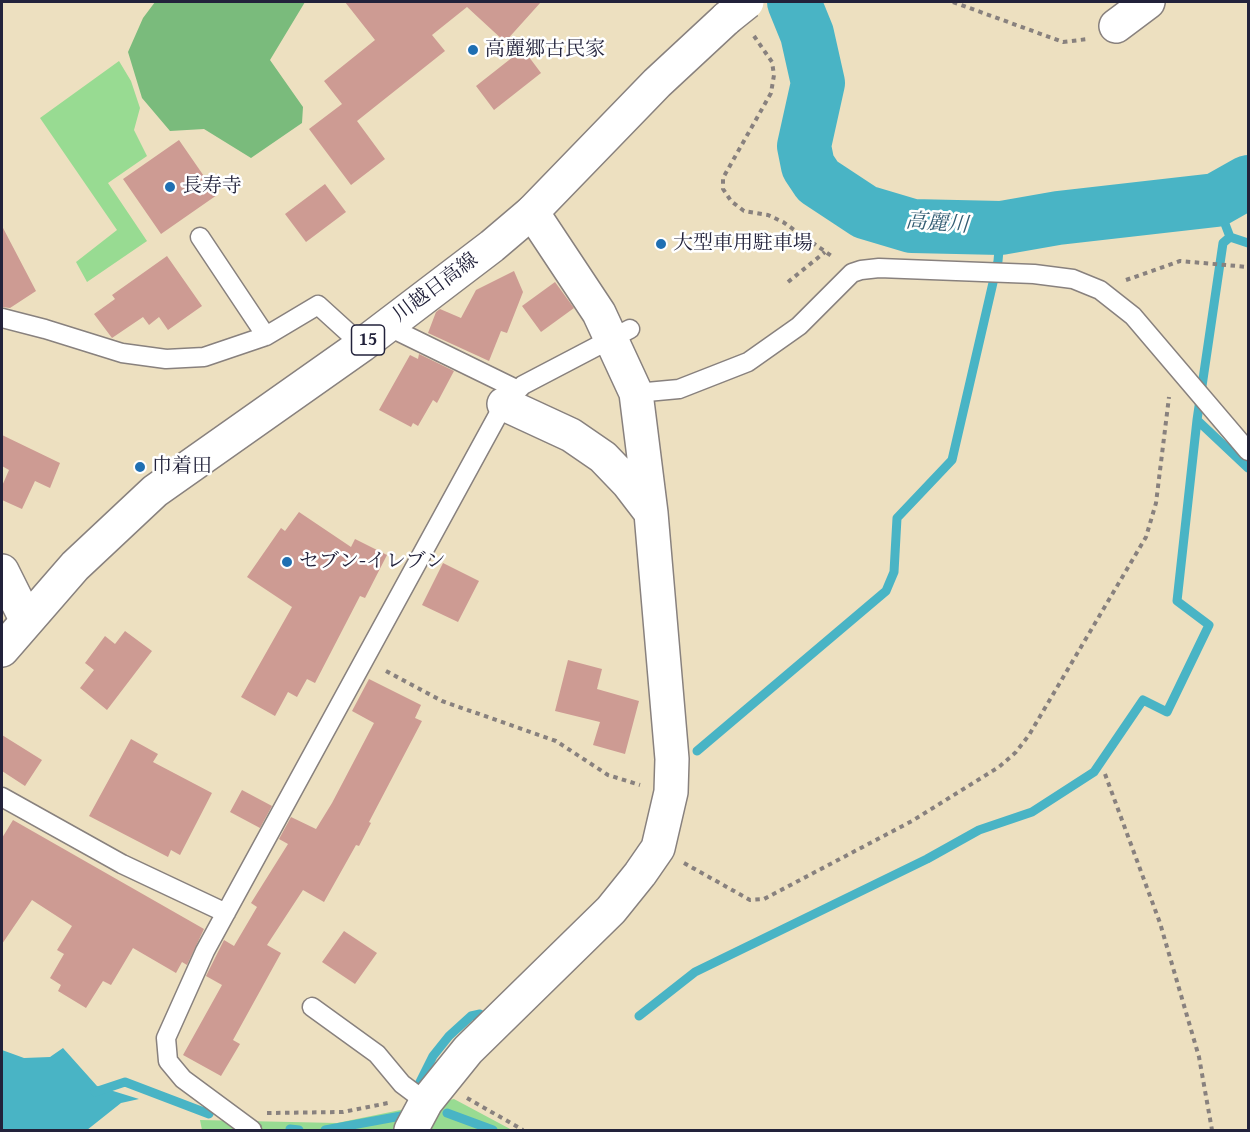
<!DOCTYPE html>
<html>
<head>
<meta charset="utf-8">
<style>
  body { margin:0 }
  #map { position:relative; width:1250px; height:1132px; overflow:hidden; background:#ede0c0; font-family:"Gentium Book Plus",serif }
  canvas { display:block }
  .frame { position:absolute; inset:0; border:3px solid #22223b; pointer-events:none }
</style>
</head>
<body>
<div id="map">
<canvas width="1250" height="1132"></canvas>
<div class="frame"></div>
</div>
<script>
const g = document.querySelector('canvas').getContext('2d');
g.lineJoin = 'round';
function fill(path, color) { g.fillStyle = color; g.fill(path, 'evenodd'); }
const shape = rows => new Path2D(rows.map(r => 'M' + r).join(''));
function strokePath(path, color, width, dash) { g.strokeStyle = color; g.lineWidth = width; g.lineCap = dash ? 'butt' : 'round'; g.setLineDash(dash || []); g.stroke(path); }
function label(font, color, halo, rows, align = 'center') {
  g.font = font + ' "Gentium Book Plus","Noto Serif JP",serif'; g.lineWidth = 5; g.setLineDash([]); g.textBaseline = 'middle'; g.strokeStyle = halo; g.fillStyle = color; for (const [text, x, y, turn = 0] of rows) {
    g.save(); g.translate(x, y); g.rotate((+turn || 0) * Math.PI / 180); g.textAlign = isNaN(turn) ? turn : align; if (halo) g.strokeText(text, 0, 0); g.fillText(text, 0, 0); g.restore();
  }
}
fill(shape([
  [119,61,131,81,140,108,134,130,147,156,108,183,147,241,87,282,76,262,117,230,40,118],
  [454,1099,512,1130,202,1130,200,1120,337,1123]
]), '#98db92');
fill(shape([
  [155,2,305,2,270,60,303,107,302,123,251,158,204,129,170,131,142,98,128,52,143,18]
]), '#7abb7c');
fill(shape([
  [63,1048,97,1086,139,1099,121,1103,87,1130,2,1130,2,1050,24,1058,50,1057]
]), '#49b4c5');
strokePath(shape([
  [1216,200,1230,237,1248,243],
  [1230,237,1223,243,1197,420,1248,468],
  [697,751,886,591,894,572,897,518,952,460,998,261,1001,228],
  [639,1016,695,972,927,859,979,830,1032,812,1094,772,1143,700,1167,712,1209,625,1177,601,1197,420],
  [418,1086,433,1056,449,1036,471,1016,480,1014],
  [95,1092,125,1082,209,1114],
  [447,1113,493,1130],
  [290,1129,299,1130],
  [325,1130,401,1116]
]), '#49b4c5', 9);
strokePath(shape([
  [794,2,807,34,818,83,804,146,808,166,818,181,865,212,912,226,1001,228,1058,218,1216,200,1248,182]
]), '#49b4c5', 54);
fill(shape([
  [345,2,541,2,505,42,467,7,432,35,445,51,357,121,385,159,351,185,309,129,342,104,324,81,375,40],
  [523,49,541,73,494,110,476,86],
  [179,140,217,195,161,234,123,179],
  [325,184,346,212,306,242,285,214],
  [2,226,36,291,10,308,2,307],
  [167,256,202,306,168,330,159,317,149,325,143,317,112,338,94,314,115,299,112,295],
  [514,271,523,292,507,333,501,331,489,361,428,333,436,312,440,309,461,318,476,290],
  [555,282,574,308,541,332,522,306],
  [419,354,454,371,437,403,433,400,418,426,413,423,411,427,379,410,410,355,418,359],
  [2,435,60,463,50,488,35,481,22,509,2,500,2,486,9,470,2,466],
  [299,512,351,547,355,539,387,555,365,598,360,596,315,683,307,679,297,697,288,692,275,716,241,697,292,607,247,577,281,528,285,531],
  [443,563,479,581,458,622,422,605],
  [125,631,152,651,107,710,80,688,94,670,85,663,105,636,115,644],
  [568,660,602,669,597,689,639,701,625,754,593,745,600,722,555,711],
  [369,679,421,705,415,718,422,721,369,822,371,823,359,846,356,845,324,902,303,890,267,945,281,953,233,1040,240,1044,221,1076,183,1055,222,985,206,976,224,940,234,946,257,907,251,903,288,844,279,839,291,817,316,829,332,803,374,723,352,711],
  [2,735,42,760,25,786,2,771],
  [131,739,158,754,153,762,212,793,180,855,171,850,168,857,89,816],
  [242,790,272,806,260,828,230,812],
  [13,820,204,929,187,965,182,962,176,973,133,948,111,985,103,981,86,1008,58,991,61,985,50,978,64,954,57,950,72,926,32,900,2,944,2,838],
  [344,931,377,953,355,984,322,962]
]), '#cd9b93');
const lane = shape([
  [200,237,266,336],
  [2,318,45,329,122,353,166,359,204,357,266,336,318,305,362,345],
  [387,326,516,389],
  [636,393,679,389,748,362,799,326,852,273,861,270,879,268,1034,274,1073,279,1100,290,1133,316,1248,451],
  [2,797,122,864,226,913],
  [312,1007,377,1054,402,1084,426,1102],
  [252,1130,183,1079,168,1061,166,1038,205,951,504,404,523,385,630,329]
]);
const street = shape([
  [1116,26,1148,2],
  [504,404,571,435,603,457,628,483,651,513],
  [2,571,26,619],
  [411,1130,426,1102,468,1050,611,910,640,874,658,848,671,792,672,759,651,513,636,393,599,313,532,212]
]);
const primary = shape([
  [2,650,75,566,155,491,362,345,492,246,532,212,657,83,727,18]
]);
strokePath(lane, '#88817e', 21);
strokePath(street, '#88817e', 36);
strokePath(primary, '#88817e', 36);
strokePath(shape([
  [953,2,1063,42,1088,39],
  [754,36,772,62,774,75,771,93,723,178,723,189,731,201,744,211,768,215,783,222,833,257],
  [1126,280,1180,261,1248,267],
  [788,282,825,252],
  [386,671,442,701,556,741,608,775,640,785],
  [1105,774,1160,923,1199,1057,1212,1130],
  [684,863,750,900,764,899,912,821,999,767,1016,752,1029,735,1146,537,1156,503,1169,397],
  [467,1098,523,1130],
  [267,1113,343,1112,388,1103]
]), '#88817e', 4, [4.5, 4.5]);
strokePath(lane, '#fff', 18);
strokePath(street, '#fff', 33);
strokePath(primary, '#fff', 33);
const primaryBridge = shape([
  [727,18,747,2]
]);
strokePath(primaryBridge, '#88817e', 36, []);
strokePath(primaryBridge, '#fff', 33);
for (const [x, y, r, color] of [
  [473,50,6,"#1f6fb2"],
  [170,187,6,"#1f6fb2"],
  [661,244,6,"#1f6fb2"],
  [140,467,6,"#1f6fb2"],
  [287,562,6,"#1f6fb2"]
]) { const dot = new Path2D(); dot.arc(x, y, r, 0, 2 * Math.PI); g.fillStyle = color; g.fill(dot); strokePath(dot, '#fff', 2); }
for (const [x, y, w] of [
  [368,340,33]
]) { const box = new Path2D(); box.roundRect(x - w / 2, y - 15, w, 30, 4.5); g.fillStyle = '#fff'; g.fill(box); strokePath(box, '#22223b', 1.5); }
label('bold 18px', '#22223b', null, [
  ["15",368,340]
]);
label('20px', '#22223b', '#fff', [
  ["高麗郷古民家",485,50],
  ["長寿寺",182,187],
  ["大型車用駐車場",673,244],
  ["巾着田",152,467],
  ["セブン-イレブン",299,562]
], 'left');
label('20px', '#22223b', '#fff', [
  ["川越日高線",436,288,-37]
]);
label('italic 21px', '#325c72', '#fff', [
  ["高麗川",937,224,4]
]);
</script>
</body>
</html>
